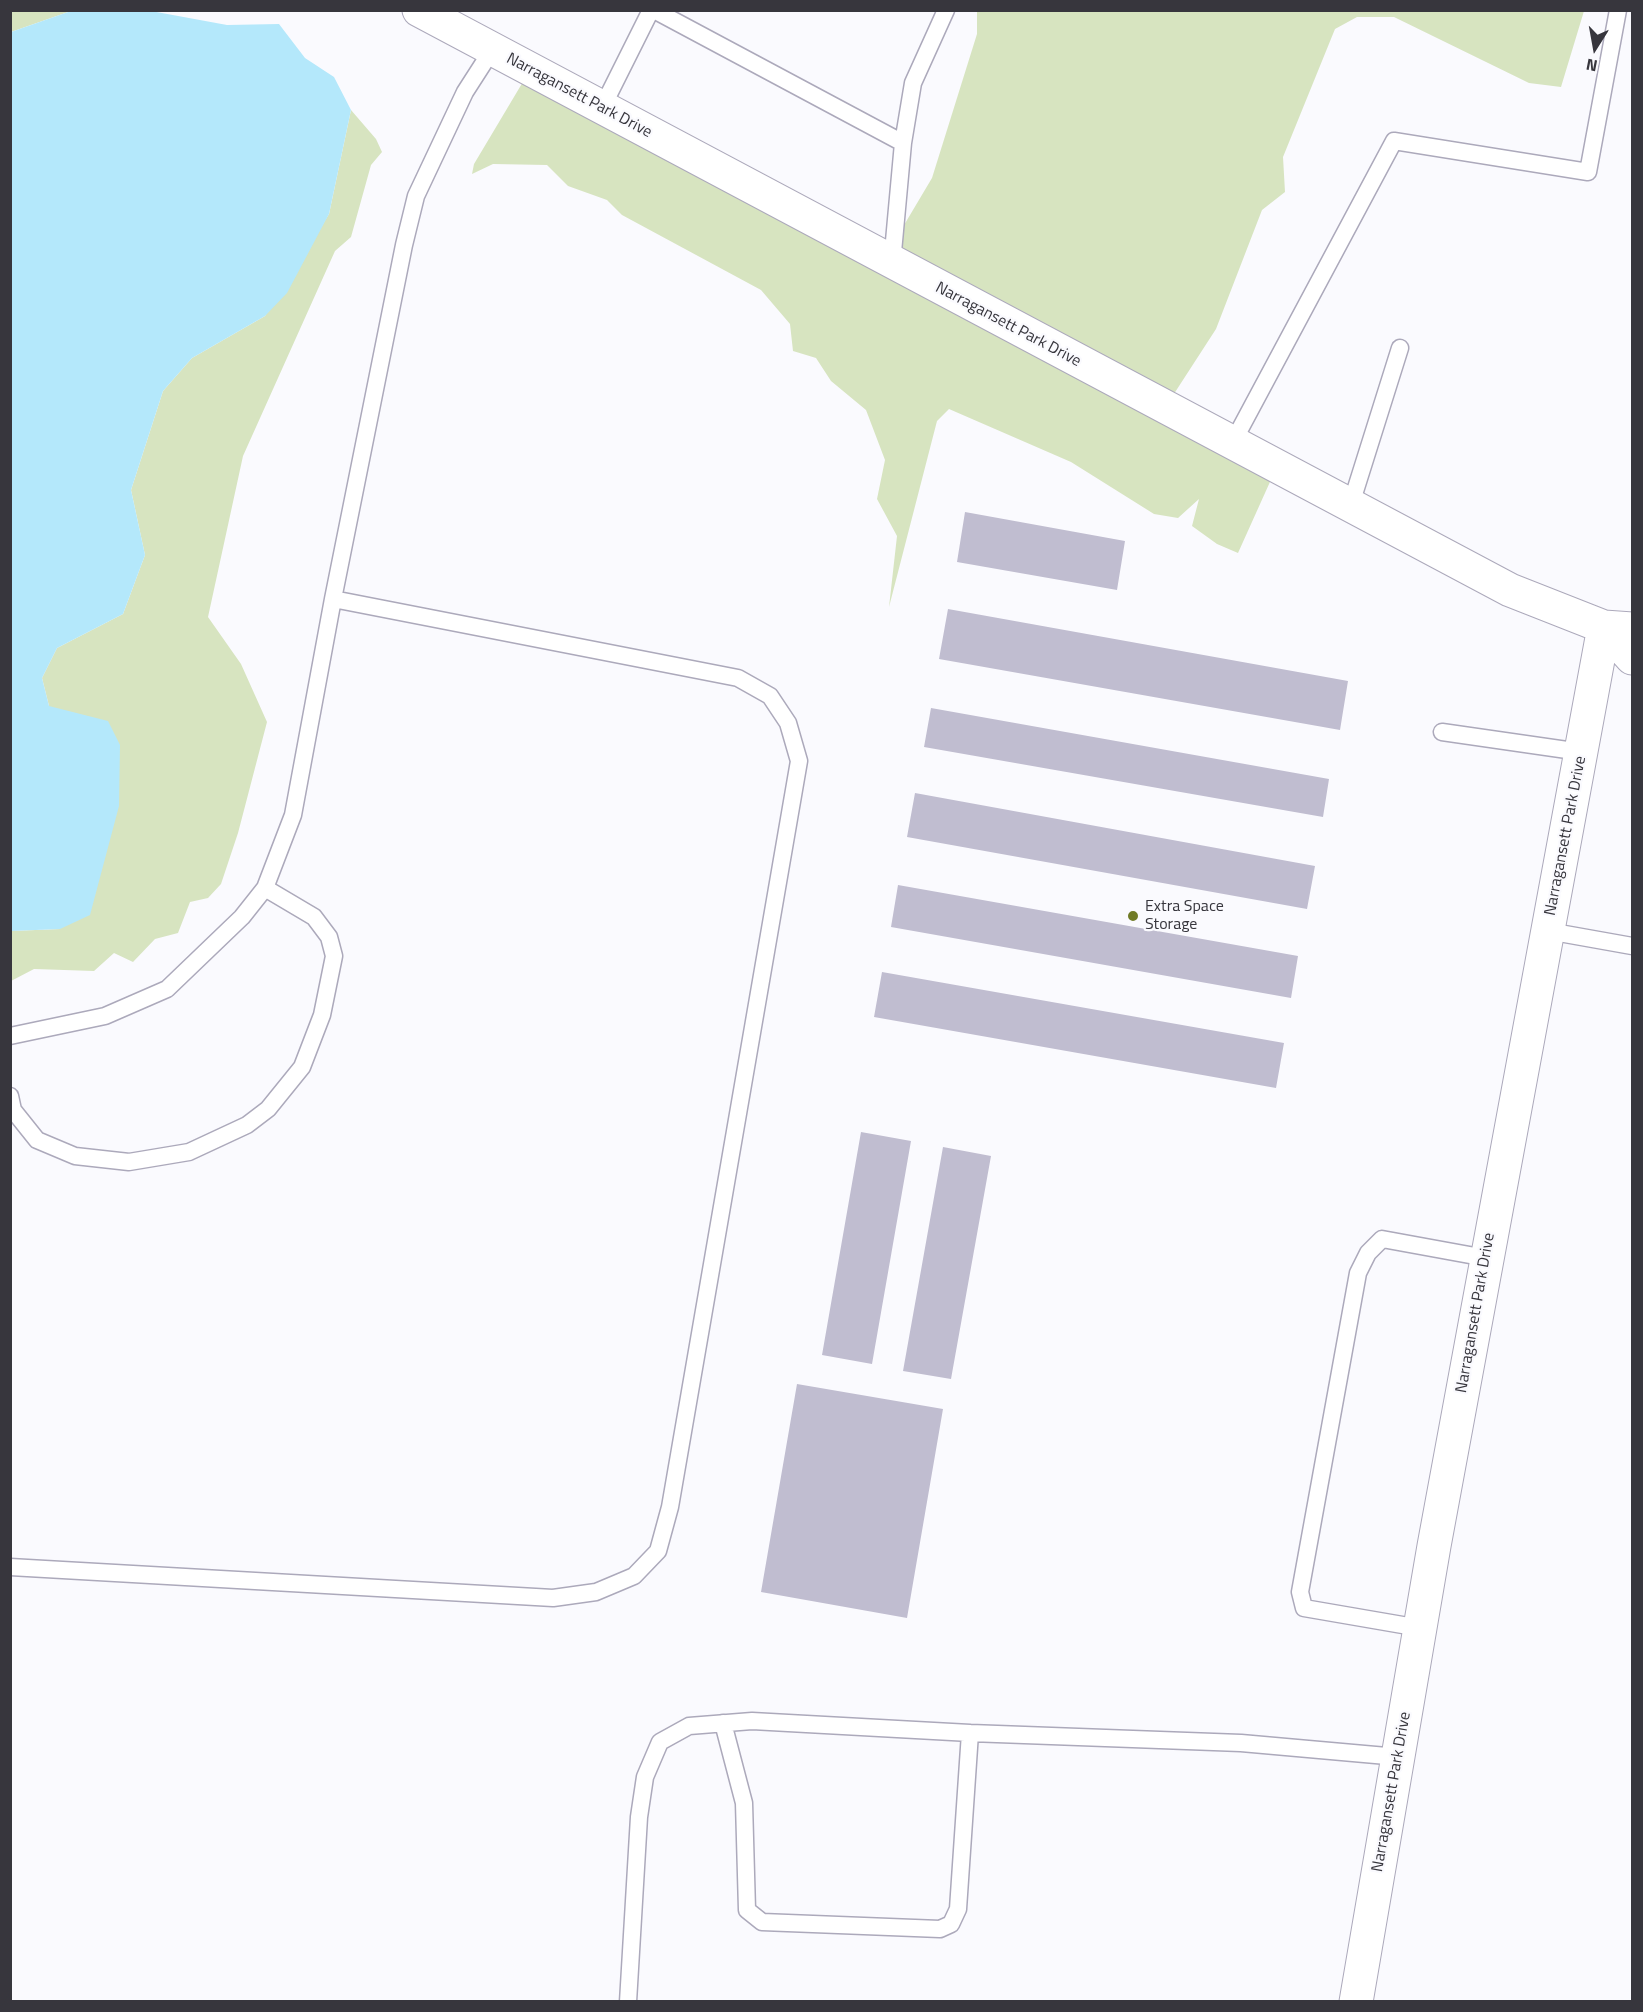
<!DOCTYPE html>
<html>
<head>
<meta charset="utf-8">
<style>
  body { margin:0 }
  #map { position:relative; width:1643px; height:2012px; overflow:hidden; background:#fafafe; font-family:"Titillium Web",sans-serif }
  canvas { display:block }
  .frame { position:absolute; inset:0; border:12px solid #37363d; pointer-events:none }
  .north { position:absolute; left:1565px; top:18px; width:60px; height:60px; -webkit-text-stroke:4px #fafafe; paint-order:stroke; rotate:191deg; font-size:16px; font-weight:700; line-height:24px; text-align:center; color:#37363d }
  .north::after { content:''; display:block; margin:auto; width:21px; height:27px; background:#37363d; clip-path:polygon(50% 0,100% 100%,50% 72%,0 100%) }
</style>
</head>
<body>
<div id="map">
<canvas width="1643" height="2012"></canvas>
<div class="frame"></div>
<div class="north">N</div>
</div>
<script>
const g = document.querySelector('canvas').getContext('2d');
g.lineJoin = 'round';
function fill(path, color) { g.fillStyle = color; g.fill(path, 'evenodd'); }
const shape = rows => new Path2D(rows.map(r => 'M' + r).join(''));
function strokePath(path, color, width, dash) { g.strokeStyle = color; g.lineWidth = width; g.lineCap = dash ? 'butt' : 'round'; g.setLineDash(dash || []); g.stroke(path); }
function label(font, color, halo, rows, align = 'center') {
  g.font = font + ' "Titillium Web",sans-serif'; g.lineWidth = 4.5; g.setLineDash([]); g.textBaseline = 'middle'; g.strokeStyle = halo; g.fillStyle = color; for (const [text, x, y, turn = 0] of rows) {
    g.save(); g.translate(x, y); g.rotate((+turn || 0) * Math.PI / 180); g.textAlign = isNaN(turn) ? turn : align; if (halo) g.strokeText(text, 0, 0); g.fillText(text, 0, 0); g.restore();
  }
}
fill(shape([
  [11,10,71,10,71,11,11,32],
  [977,11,1584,11,1561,87,1529,83,1394,17,1357,17,1335,29,1283,157,1285,192,1262,210,1216,329,1170,400,1274,473,1238,553,1217,544,1192,526,1199,499,1178,518,1154,514,1071,462,949,409,937,421,889,607,897,536,877,499,885,460,866,410,831,381,816,358,793,351,790,324,761,290,622,215,607,200,568,186,547,165,493,164,472,174,474,164,536,60,891,247,932,178,977,34],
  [351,110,376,139,382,152,371,165,351,237,335,251,243,456,208,617,241,664,267,722,238,833,221,884,208,898,190,902,178,933,155,939,133,962,114,953,94,971,34,969,11,981,11,931,60,929,49,706,42,678,57,648,123,614,145,555,131,490,163,391,192,358,265,316,329,214]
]), '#d7e4c0');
fill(shape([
  [71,11,151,11,227,25,279,24,305,58,334,77,351,110,329,214,287,293,265,316,192,358,163,391,131,490,145,555,123,614,57,648,42,678,49,706,108,721,120,745,119,806,90,915,60,929,11,931,11,32]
]), '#b4e8fb');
fill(shape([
  [965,512,1125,541,1117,590,957,562],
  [948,609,1348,681,1340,730,939,659],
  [931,708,1329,779,1323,817,924,747],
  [915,793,1315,866,1307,909,907,837],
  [898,885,1298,956,1291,998,891,927],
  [882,972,1284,1043,1276,1088,874,1017],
  [861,1132,911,1141,872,1364,822,1355],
  [943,1147,991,1156,951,1379,903,1371],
  [797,1384,943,1409,907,1618,761,1592]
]), '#c0bdd0');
const service = shape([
  [654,10,903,143],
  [602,108,651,10],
  [892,263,903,143,913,83,946,10],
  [1232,444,1394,141,1588,172,1618,10],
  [1351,504,1400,348],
  [1442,732,1581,752],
  [1548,931,1632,946],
  [10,1036,105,1016,167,989,242,917,265,888,293,815,333,599,404,245,416,196,465,92,492,50],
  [10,1096,13,1110,37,1140,75,1156,129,1162,189,1152,247,1125,268,1109,302,1067,322,1015,334,956,329,937,314,917,265,888],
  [10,1567,553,1598,596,1592,634,1576,658,1551,670,1507,799,761,788,723,770,696,738,678,333,599],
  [1420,1628,1304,1608,1300,1592,1358,1273,1368,1253,1382,1239,1486,1258],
  [723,1723,744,1803,747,1910,762,1922,940,1929,951,1924,958,1909,970,1733],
  [628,2002,639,1817,645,1777,660,1742,689,1726,752,1721,970,1733,1241,1743,1398,1757]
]);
const tertiary = shape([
  [419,10,1510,590,1604,627,1632,629],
  [1604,627,1632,658],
  [1356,2002,1434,1546,1604,627]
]);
strokePath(service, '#aca9bb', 19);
strokePath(tertiary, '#aca9bb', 35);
strokePath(service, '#fff', 16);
strokePath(tertiary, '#fff', 33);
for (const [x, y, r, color] of [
  [1133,916,6,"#707b26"]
]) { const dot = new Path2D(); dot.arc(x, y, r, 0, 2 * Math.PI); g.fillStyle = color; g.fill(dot); strokePath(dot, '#fafafe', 2); }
label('16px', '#37363d', '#fafafe', [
  ["Narragansett Park Drive",579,96,28],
  ["Narragansett Park Drive",1008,325,28],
  ["Narragansett Park Drive",1566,836,-79],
  ["Narragansett Park Drive",1476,1313,-80],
  ["Narragansett Park Drive",1392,1792,-80]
]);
label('16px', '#37363d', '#fafafe', [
  ["Extra Space",1145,907],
  ["Storage",1145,925]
], 'left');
</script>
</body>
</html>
